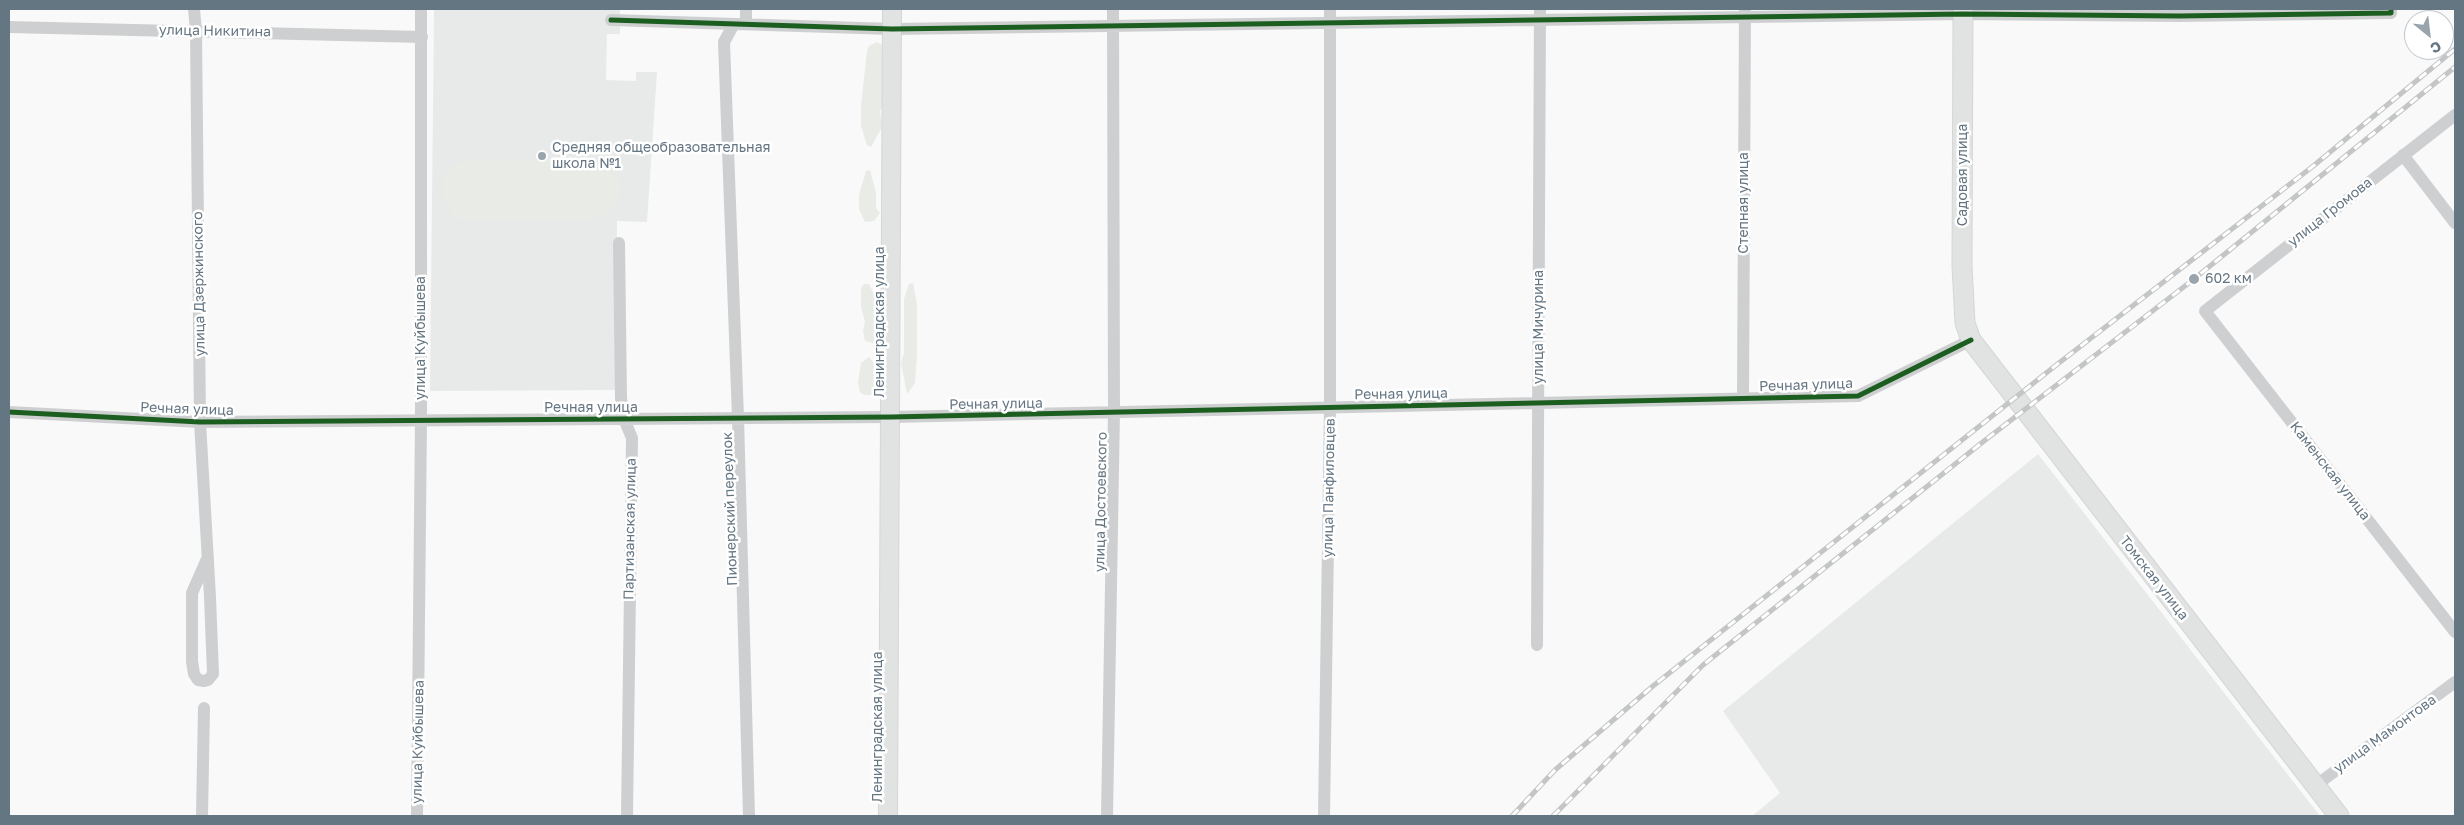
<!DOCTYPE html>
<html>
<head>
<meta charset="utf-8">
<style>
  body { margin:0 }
  #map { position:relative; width:2464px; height:825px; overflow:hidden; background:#f9f9f9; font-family:"Golos Text",sans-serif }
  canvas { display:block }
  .frame { position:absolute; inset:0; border:10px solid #657683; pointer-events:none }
  .north { position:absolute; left:2404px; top:10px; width:50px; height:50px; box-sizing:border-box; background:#fff; border:1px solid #c1c8cd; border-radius:50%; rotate:151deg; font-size:14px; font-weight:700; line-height:20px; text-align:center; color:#657683 }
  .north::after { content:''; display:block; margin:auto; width:18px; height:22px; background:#99a4ac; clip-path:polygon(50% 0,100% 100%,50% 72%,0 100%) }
</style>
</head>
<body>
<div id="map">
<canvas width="2464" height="825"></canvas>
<div class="frame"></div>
<div class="north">С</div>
</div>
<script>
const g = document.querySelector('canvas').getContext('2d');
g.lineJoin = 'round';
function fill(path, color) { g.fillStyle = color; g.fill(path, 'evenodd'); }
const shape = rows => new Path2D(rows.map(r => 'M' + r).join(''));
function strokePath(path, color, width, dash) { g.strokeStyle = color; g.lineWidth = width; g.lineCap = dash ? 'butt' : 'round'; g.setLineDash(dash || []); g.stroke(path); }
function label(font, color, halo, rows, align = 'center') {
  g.font = font + ' "Golos Text",sans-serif'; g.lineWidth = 5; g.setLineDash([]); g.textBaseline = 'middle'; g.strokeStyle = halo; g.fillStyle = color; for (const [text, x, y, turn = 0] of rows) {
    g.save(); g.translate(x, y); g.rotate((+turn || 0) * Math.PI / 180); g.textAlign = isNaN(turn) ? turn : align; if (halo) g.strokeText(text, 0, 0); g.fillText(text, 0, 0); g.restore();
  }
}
fill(shape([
  [434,9,620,9,620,34,607,34,606,80,636,81,636,72,657,72,647,222,617,221,616,390,430,391],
  [2038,454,2320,816,1752,816,1780,793,1723,711]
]), '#e8e9e9');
fill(shape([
  [877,42,885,47,884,103,880,111,882,127,871,147,867,145,861,126,861,106,867,51,869,46],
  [594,159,608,164,613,169,620,182,621,189,620,197,613,209,594,220,466,221,453,216,441,198,443,177,452,166,465,160],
  [870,170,876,193,876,208,880,213,874,221,865,222,859,209,859,195,866,171],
  [913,283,917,305,917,354,915,383,907,394,901,363,904,353,904,299,909,284],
  [864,284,869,284,879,305,877,326,880,336,874,343,865,341,863,331,865,321,861,307,861,288],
  [869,357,875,364,878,387,872,395,864,395,860,392,858,382,861,363]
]), '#e8ebe6');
const secondary = shape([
  [888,816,892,9]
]);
const primary = shape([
  [1963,9,1962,266,1965,323,1971,340,2339,816]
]);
strokePath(secondary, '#d5d6d7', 20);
strokePath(primary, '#d5d6d7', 21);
strokePath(shape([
  [194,9,196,31,200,422,210,597,213,674,208,680,204,681,198,680,194,674,192,661,192,593,207,559],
  [611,20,892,29,1963,14,2179,16,2391,13,2391,9],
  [734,24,724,42,738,418,749,816],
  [746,24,746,9],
  [9,27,422,37],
  [2455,115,2205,311,2455,632],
  [2403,155,2455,223],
  [619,243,621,398,624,419,632,438,627,816],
  [1743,398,1745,9],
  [9,412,200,422,891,417,1858,396,1971,340],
  [1537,645,1540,9],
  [2315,786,2455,682],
  [202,816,204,708],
  [417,816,421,420,421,9],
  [1107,816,1114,412,1113,9],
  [1324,816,1330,407,1330,9]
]), '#cecfd0', 12);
strokePath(secondary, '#e1e2e2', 18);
strokePath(primary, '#e1e2e2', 19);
const rail = shape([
  [1512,816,1555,770,1653,686,2055,366,2312,167,2455,49],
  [1553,816,1703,665,1984,441,2194,279,2455,67]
]);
strokePath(rail, '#c3c5c6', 5);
strokePath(rail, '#fff', 3, [9]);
strokePath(shape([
  [611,20,892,29,1963,14,2179,16,2391,13,2391,9],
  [9,412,200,422,891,417,1858,396,1971,340]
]), '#1b5e20', 5);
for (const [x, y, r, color] of [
  [542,156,5,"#99a4ac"],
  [2194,279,6,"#99a4ac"]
]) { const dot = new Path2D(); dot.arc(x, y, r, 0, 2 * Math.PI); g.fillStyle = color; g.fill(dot); strokePath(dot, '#fff', 2); }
label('14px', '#657683', '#fff', [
  ["улица Никитина",215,31,1],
  ["Садовая улица",1963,175,-90],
  ["Степная улица",1744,203,-90],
  ["улица Громова",2330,212,-38],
  ["улица Дзержинского",199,284,-91],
  ["Ленинградская улица",880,322,-90],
  ["улица Мичурина",1539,327,-90],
  ["улица Куйбышева",421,338,-90],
  ["Речная улица",1806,385,-2],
  ["Речная улица",1401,394,-1],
  ["Речная улица",996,404,-1],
  ["Речная улица",591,408],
  ["Речная улица",187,409,2],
  ["Каменская улица",2330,471,52],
  ["улица Панфиловцев",1329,488,-89],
  ["улица Достоевского",1101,502,-89],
  ["Пионерский переулок",730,509,-92],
  ["Партизанская улица",630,529,-89],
  ["Томская улица",2154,578,52],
  ["Ленинградская улица",878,727,-90],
  ["улица Мамонтова",2385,734,-36],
  ["улица Куйбышева",418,742,-89]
]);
label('14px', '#657683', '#fff', [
  ["Средняя общеобразовательная",552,148],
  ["школа №1",552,164],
  ["602 км",2205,279]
], 'left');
</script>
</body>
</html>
